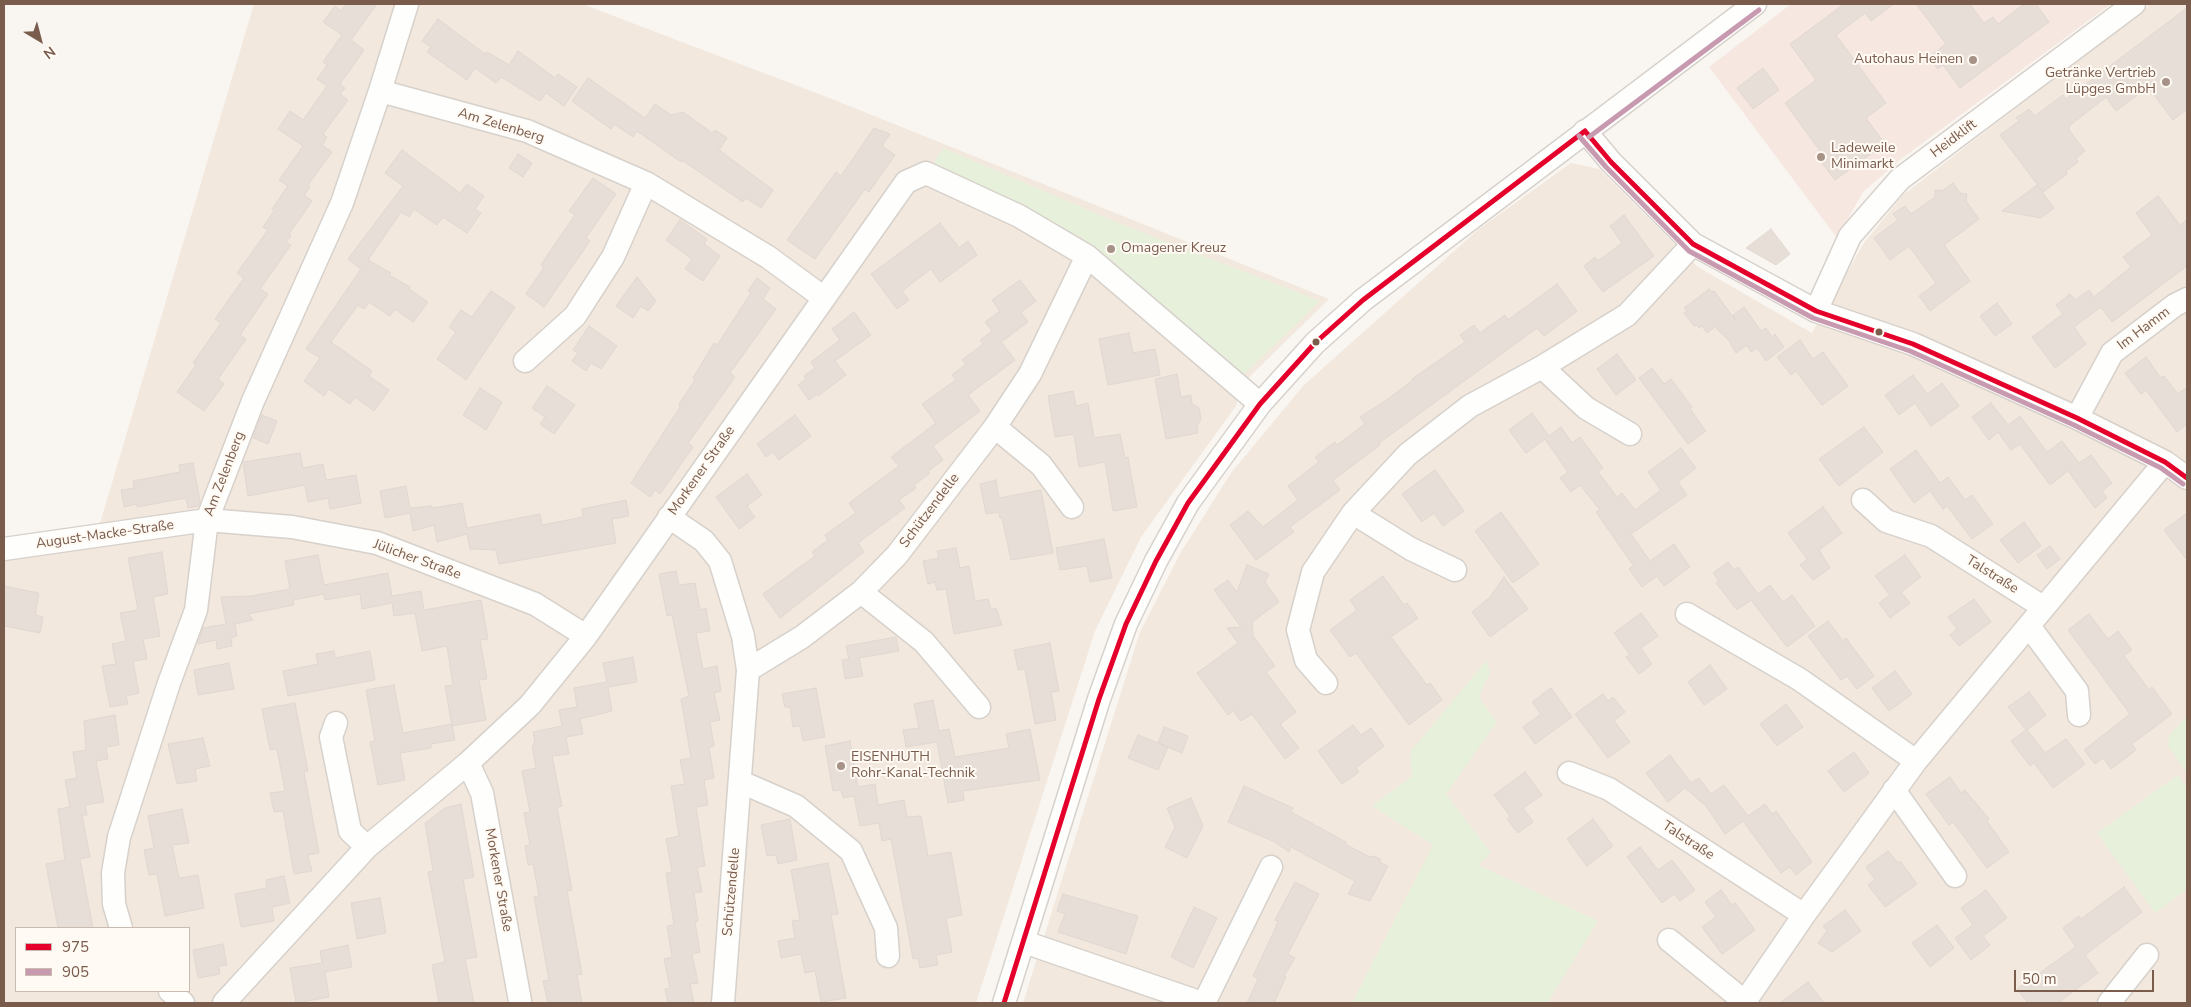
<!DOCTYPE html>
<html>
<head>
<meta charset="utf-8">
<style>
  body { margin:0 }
  #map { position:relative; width:2191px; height:1007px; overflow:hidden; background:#f9f5f0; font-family:"Nunito Sans",sans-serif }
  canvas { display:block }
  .frame { position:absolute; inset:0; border:5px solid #7a5c4d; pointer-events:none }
  .legend { position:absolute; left:15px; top:927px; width:175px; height:65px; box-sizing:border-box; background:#fffaf3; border:1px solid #cabbb1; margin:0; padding:6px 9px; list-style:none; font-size:15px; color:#7a5c4d }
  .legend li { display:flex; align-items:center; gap:10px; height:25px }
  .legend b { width:25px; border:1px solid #cabbb1 }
  .north { position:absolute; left:15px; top:15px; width:50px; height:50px; -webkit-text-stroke:4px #fffaf3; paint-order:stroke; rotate:143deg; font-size:14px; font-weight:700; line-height:20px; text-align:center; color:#7a5c4d }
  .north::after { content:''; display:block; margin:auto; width:18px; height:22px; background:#7a5c4d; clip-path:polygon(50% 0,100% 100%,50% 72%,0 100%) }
  .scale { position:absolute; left:2014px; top:970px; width:140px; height:22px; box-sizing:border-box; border:2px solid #7a5c4d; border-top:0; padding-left:6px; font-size:15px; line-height:18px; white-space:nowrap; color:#7a5c4d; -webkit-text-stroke:4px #fffaf3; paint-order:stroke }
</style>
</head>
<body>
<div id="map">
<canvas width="2191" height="1007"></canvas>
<div class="frame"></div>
<ul class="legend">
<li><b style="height:6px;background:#e4002b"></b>975</li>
<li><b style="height:6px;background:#c89ab0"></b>905</li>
</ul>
<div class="north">N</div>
<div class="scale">50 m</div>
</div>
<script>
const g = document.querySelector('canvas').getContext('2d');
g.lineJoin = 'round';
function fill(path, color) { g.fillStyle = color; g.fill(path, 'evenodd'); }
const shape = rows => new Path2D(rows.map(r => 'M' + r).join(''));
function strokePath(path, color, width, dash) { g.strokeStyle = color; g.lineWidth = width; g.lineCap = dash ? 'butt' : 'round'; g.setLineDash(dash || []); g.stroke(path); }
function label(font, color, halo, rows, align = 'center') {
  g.font = font + ' "Nunito Sans",sans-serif'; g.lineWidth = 4; g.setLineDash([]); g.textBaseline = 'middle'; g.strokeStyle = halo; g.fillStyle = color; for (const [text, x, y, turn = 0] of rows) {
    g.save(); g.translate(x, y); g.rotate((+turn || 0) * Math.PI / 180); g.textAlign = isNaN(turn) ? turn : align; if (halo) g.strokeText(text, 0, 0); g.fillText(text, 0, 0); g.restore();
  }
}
fill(shape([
  [254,4,582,4,832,99,1329,299,1243,383,1236,406,1141,537,1095,631,976,1003,4,1003,4,551,93,547],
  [16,928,189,928,189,991,16,991],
  [2151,4,2187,4,2187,1003,1023,1003,1140,632,1181,552,1231,473,1304,385,1479,229,1571,163,1599,169,1698,267,1812,333,1864,243,1903,195]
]), '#f2e8de');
fill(shape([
  [1791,4,2111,4,1901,159,1863,192,1837,238,1709,67]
]), '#f6e8e1');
fill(shape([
  [943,148,1128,227,1320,301,1241,377,1109,261,933,164],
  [1487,660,1490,673,1481,691,1480,699,1497,722,1446,794,1491,853,1478,865,1598,921,1547,1003,1352,1003,1433,845,1372,806,1412,776,1410,752],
  [2187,716,2187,773,2168,746,2169,736],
  [2178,775,2187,788,2187,889,2155,913,2097,833]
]), '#e7f0db');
const building = shape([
  [346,4,377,4,351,40,364,50,340,84,345,88,340,94,348,100,323,134,327,137,322,145,332,152,308,185,310,187,304,195,312,201,289,234,291,236,286,242,291,245,260,289,268,294,240,335,246,339,218,379,224,384,204,411,177,392,196,365,193,363,221,323,215,319,244,278,237,273,268,230,263,227,274,211,272,209,288,186,279,180,303,146,278,129,290,111,303,120,327,86,317,79,327,65,323,62,342,35,323,22,335,6,341,11,346,4],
  [1844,4,1894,4,1871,21,1865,13,1836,35,1886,103,1866,118,1885,144,1835,180,1822,163,1826,159,1785,103,1816,80,1790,44,1844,4],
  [1916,4,1970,4,1984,23,1993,17,1998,24,2024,4,2036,4,2049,22,1960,88,1943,65,1938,69,1929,57,1946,44,1916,4],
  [2187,8,2187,109,2173,120,2148,87,2116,111,2106,97,2069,126,2069,130,2085,151,2076,158,2078,162,2066,171,2067,174,2043,192,2000,135,2019,121,2016,118,2029,109,2035,116,2063,95,2066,99,2187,8],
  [438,19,485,54,487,52,509,65,518,51,555,78,558,74,577,87,564,106,546,93,540,101,501,77,496,83,475,68,467,80,427,52,431,47,422,41,438,19],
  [1763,68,1779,90,1753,109,1737,88,1763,68],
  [588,78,645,118,655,104,671,115,683,112,712,133,715,130,727,138,719,150,773,190,761,208,746,198,743,202,682,160,681,162,637,131,633,137,614,124,611,129,572,101,588,78],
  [874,128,890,134,882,146,895,155,869,192,865,189,815,259,787,240,836,172,841,176,874,128],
  [402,150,460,193,467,184,484,196,475,209,481,213,467,233,443,217,437,225,414,209,409,217,401,212,368,260,391,273,389,275,410,287,409,289,428,302,413,322,395,309,390,316,369,302,364,309,358,305,331,342,372,371,369,376,389,390,374,411,355,397,350,404,329,389,324,396,304,381,320,358,306,349,361,269,348,259,403,186,385,173,402,150],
  [518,154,532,163,523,177,509,168,518,154],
  [593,178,616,194,586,238,590,241,544,307,526,294,544,267,541,265,546,257,575,215,569,211,593,178],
  [1953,183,1960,193,1967,194,1966,201,1979,219,1944,245,1970,281,1930,311,1919,296,1936,283,1909,246,1890,260,1874,238,1898,220,1893,214,1905,206,1911,214,1935,197,1935,190,1942,191,1953,183],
  [2037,185,2054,208,2041,218,2002,211,2037,185],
  [2158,196,2180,225,2187,220,2187,266,2112,322,2101,307,2074,327,2086,344,2055,368,2032,337,2063,314,2056,305,2070,294,2075,300,2089,290,2094,297,2131,267,2123,257,2152,235,2136,213,2158,196],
  [1624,215,1654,256,1603,292,1584,266,1595,257,1598,261,1622,243,1610,226,1624,215],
  [680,220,707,239,704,244,720,256,703,281,685,269,692,259,666,240,680,220],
  [940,223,959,248,968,241,977,255,940,282,931,269,902,291,909,300,897,309,871,274,940,223],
  [1771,229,1790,254,1776,265,1746,248,1771,229],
  [637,277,656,301,648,311,641,306,633,318,616,306,637,277],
  [757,278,770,288,763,299,776,309,730,373,735,377,688,443,693,447,660,494,655,490,650,497,631,483,680,407,679,404,695,380,693,378,714,343,717,345,751,293,748,291,757,278],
  [1020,280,1036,301,1021,312,1028,322,1001,342,1015,360,968,395,980,411,933,446,943,460,928,471,929,474,914,485,916,488,899,500,905,508,858,543,864,552,780,618,763,594,815,556,812,552,828,540,825,535,856,513,849,503,899,466,891,457,936,423,922,404,956,380,952,375,966,364,962,360,983,344,980,340,992,331,985,322,1000,311,992,300,1020,280],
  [1557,284,1577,311,1544,336,1537,328,1379,443,1380,445,1333,480,1340,490,1290,527,1294,532,1256,560,1230,525,1248,511,1263,527,1298,500,1288,486,1319,462,1315,457,1335,442,1337,445,1365,424,1360,417,1388,399,1413,380,1412,379,1465,342,1460,335,1474,325,1480,333,1505,315,1508,320,1557,284],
  [1709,289,1712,292,1714,291,1736,321,1733,315,1744,307,1761,331,1766,328,1772,337,1775,334,1784,347,1766,361,1757,348,1751,352,1747,345,1736,353,1729,341,1715,327,1707,333,1702,326,1699,328,1696,325,1694,326,1684,313,1687,311,1684,308,1709,289],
  [491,291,515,307,466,380,437,359,456,332,449,327,461,310,472,317,491,291],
  [1997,303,2012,324,1995,336,1980,316,1997,303],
  [854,312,871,335,835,361,846,375,818,396,817,394,809,400,798,385,806,379,804,376,815,368,811,362,840,340,832,329,854,312],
  [589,326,617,346,601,369,591,363,586,371,572,361,578,353,573,350,589,326],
  [1129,333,1133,353,1155,349,1160,375,1108,385,1099,339,1129,333],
  [1800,340,1813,359,1823,352,1848,386,1822,405,1796,371,1791,375,1777,357,1800,340],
  [1617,354,1636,380,1616,395,1597,369,1617,354],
  [2146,357,2161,378,2164,376,2178,394,2187,387,2187,424,2177,432,2146,390,2141,394,2125,373,2146,357],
  [1652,368,1664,384,1671,379,1692,407,1690,409,1706,431,1688,444,1639,378,1652,368],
  [1177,374,1181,397,1191,395,1192,404,1199,408,1201,419,1197,426,1198,433,1166,439,1155,379,1177,374],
  [1913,375,1927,394,1942,383,1959,406,1931,426,1915,403,1899,415,1885,395,1913,375],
  [547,386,575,405,554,434,540,424,545,417,532,408,547,386],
  [480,388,502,402,486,430,463,415,480,388],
  [1073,391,1076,406,1088,403,1094,438,1120,434,1125,458,1128,457,1137,507,1113,511,1105,462,1079,467,1074,434,1055,437,1048,396,1073,391],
  [1991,403,2008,425,2020,416,2047,452,2062,441,2079,463,2091,455,2112,483,2102,491,2107,498,2095,508,2068,471,2050,485,2020,444,2011,450,1998,432,1989,440,1972,417,1991,403],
  [1532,413,1549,436,1561,427,1572,443,1580,437,1603,468,1598,472,1617,497,1622,493,1635,510,1661,490,1648,472,1681,448,1696,468,1678,482,1687,495,1631,534,1650,561,1674,544,1690,567,1664,586,1657,576,1642,587,1629,569,1633,565,1596,512,1600,510,1580,485,1571,492,1560,478,1568,472,1545,439,1526,453,1509,430,1532,413],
  [262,415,277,421,268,444,253,438,262,415],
  [795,415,811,436,779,460,773,452,766,457,757,444,795,415],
  [1864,427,1883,452,1839,486,1819,459,1864,427],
  [1916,450,1940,483,1948,477,1965,500,1972,495,1993,524,1972,539,1947,506,1943,509,1930,491,1914,503,1890,469,1916,450],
  [300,453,303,468,323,464,326,480,356,475,361,503,330,509,328,498,308,502,305,485,248,496,243,462,300,453],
  [193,463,200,501,198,506,188,508,186,498,137,507,137,504,124,507,121,490,134,488,133,481,180,472,179,465,193,463],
  [1435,470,1464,511,1443,526,1434,513,1422,522,1402,494,1435,470],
  [747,474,762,495,747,506,755,517,739,529,716,497,747,474],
  [996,480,999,498,1041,490,1053,553,1011,560,1002,518,1000,518,999,512,986,514,980,484,996,480],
  [406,486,410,508,432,506,432,508,462,503,467,528,540,514,542,525,583,517,582,509,626,500,629,516,612,519,616,543,499,564,496,550,470,549,467,534,437,542,434,525,413,531,410,513,385,518,380,491,406,486],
  [1823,507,1842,533,1819,550,1830,568,1813,580,1800,565,1807,559,1788,533,1823,507],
  [1501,512,1539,564,1513,583,1475,531,1501,512],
  [2187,513,2187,560,2164,530,2187,513],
  [2024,522,2041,546,2018,563,2000,540,2024,522],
  [1104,539,1112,578,1090,582,1087,566,1060,570,1056,548,1104,539],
  [2050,546,2060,559,2047,569,2037,555,2050,546],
  [956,548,960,568,969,566,975,601,988,599,991,609,996,608,1002,625,954,634,946,589,937,590,935,582,928,584,923,561,939,558,937,551,956,548],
  [162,552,168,594,153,597,160,636,143,639,147,659,133,661,139,693,126,696,128,704,110,707,102,666,116,664,112,644,126,641,120,613,138,610,128,558,162,552],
  [318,555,324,585,388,573,392,596,421,591,424,610,481,600,488,639,480,640,487,679,479,680,486,720,452,726,445,686,453,685,447,646,422,651,415,613,394,616,392,603,362,609,360,594,325,600,324,594,293,600,294,605,248,614,253,620,235,624,237,636,231,638,232,646,217,649,216,640,198,644,203,628,226,624,221,597,251,596,290,589,285,561,318,555],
  [1905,555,1921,577,1901,592,1910,603,1890,618,1879,603,1890,595,1875,576,1905,555],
  [1728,562,1734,570,1738,567,1758,594,1770,585,1783,602,1792,595,1815,626,1787,647,1751,600,1737,610,1716,583,1719,581,1713,573,1728,562],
  [1247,565,1269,574,1265,582,1279,602,1252,622,1253,636,1275,666,1266,672,1296,712,1280,724,1299,748,1285,759,1252,714,1241,721,1233,711,1228,715,1197,673,1238,643,1227,628,1241,627,1214,590,1228,580,1237,592,1247,565],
  [676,571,679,585,695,583,700,610,706,608,710,631,696,633,703,669,717,666,721,691,714,693,720,720,710,722,714,746,709,747,714,778,704,780,708,805,696,807,705,866,697,867,702,892,694,893,698,921,695,922,700,952,692,954,698,983,690,984,694,1003,668,1003,665,989,670,988,664,959,672,957,667,926,674,925,666,873,672,872,666,839,679,836,671,786,685,784,680,760,691,758,681,699,689,696,672,615,667,616,659,574,676,571],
  [1383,576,1404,605,1407,603,1418,618,1391,637,1427,685,1430,683,1442,700,1409,725,1356,653,1350,657,1330,630,1357,610,1350,600,1383,576],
  [1504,577,1528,609,1490,637,1472,612,1490,597,1504,577],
  [4,586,39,593,35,615,43,617,40,633,4,626,4,586],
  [1974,599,1991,622,1959,646,1950,635,1957,629,1948,617,1974,599],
  [1641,613,1658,636,1641,648,1652,664,1639,674,1626,657,1630,655,1614,633,1641,613],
  [2089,614,2108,639,2118,631,2132,650,2124,656,2149,690,2152,687,2172,714,2132,744,2136,750,2111,769,2103,758,2095,764,2084,750,2130,714,2068,630,2089,614],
  [1828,621,1843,641,1846,638,1874,676,1857,689,1847,676,1841,680,1808,636,1828,621],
  [896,637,899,651,859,658,863,676,845,679,842,660,849,659,846,646,896,637],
  [1050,643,1059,691,1051,692,1056,720,1035,724,1025,669,1018,670,1014,650,1050,643],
  [334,651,335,658,370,651,375,680,288,696,283,671,318,664,316,654,334,651],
  [633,657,637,682,608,687,612,711,580,719,583,734,566,737,569,754,552,756,562,806,557,807,572,890,567,891,582,974,577,975,582,1003,548,1003,543,981,549,980,534,897,539,896,533,864,528,865,525,846,530,845,524,813,530,812,522,771,536,768,532,746,535,742,533,732,562,726,559,710,577,707,574,688,607,682,603,663,633,657],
  [229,663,234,689,198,695,194,670,229,663],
  [1710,665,1727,689,1704,705,1688,682,1710,665],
  [1895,671,1912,694,1889,711,1872,688,1895,671],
  [394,685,403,733,452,724,455,740,431,744,431,748,400,753,405,780,378,785,370,742,375,741,366,690,394,685],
  [816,688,825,737,803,741,800,726,793,727,790,707,785,707,782,694,816,688],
  [1551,688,1572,717,1535,744,1523,727,1541,714,1532,702,1551,688],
  [2029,692,2046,715,2027,730,2045,753,2066,739,2085,764,2053,788,2034,763,2030,766,2011,741,2026,730,2008,707,2029,692],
  [1603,694,1608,701,1613,697,1625,712,1614,721,1630,742,1608,758,1575,714,1603,694],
  [933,700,939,731,949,729,955,757,1009,748,1006,734,1030,729,1040,780,963,791,964,800,948,803,937,742,906,747,903,730,919,728,914,704,933,700],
  [295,703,308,771,304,772,319,853,308,855,312,871,294,874,283,811,274,812,270,793,285,791,277,749,270,750,262,709,295,703],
  [1786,704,1803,727,1777,746,1760,724,1786,704],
  [115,715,119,745,106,747,108,759,96,761,104,802,85,805,87,815,82,815,90,857,80,859,93,928,58,928,46,864,65,860,58,809,70,807,65,780,77,778,73,752,86,750,84,721,115,715],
  [1353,725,1361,735,1371,728,1384,746,1356,768,1359,772,1342,784,1318,751,1353,725],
  [1164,727,1188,736,1182,753,1158,743,1164,727],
  [1138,735,1168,747,1158,770,1128,758,1138,735],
  [203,738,210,766,195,769,197,781,177,784,168,744,203,738],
  [850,741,858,787,875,784,878,805,904,800,907,817,921,816,928,856,951,852,962,915,946,918,952,952,936,955,938,965,920,968,918,958,913,959,891,839,882,841,879,823,860,826,854,796,843,798,841,790,833,791,825,746,850,741],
  [1854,752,1869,773,1844,792,1828,771,1854,752],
  [1670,755,1691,783,1699,778,1711,794,1724,785,1748,816,1765,804,1772,814,1776,811,1812,862,1796,875,1790,867,1781,873,1743,821,1725,834,1706,806,1685,788,1668,802,1646,773,1670,755],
  [1525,772,1542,795,1523,808,1533,822,1518,833,1507,819,1510,816,1494,795,1525,772],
  [1950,777,1961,793,1965,790,1989,819,1987,821,2009,852,1987,868,1953,822,1949,825,1926,794,1950,777],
  [1244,786,1293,808,1291,812,1346,842,1345,844,1370,857,1374,856,1380,859,1381,863,1388,866,1370,901,1348,894,1355,881,1291,847,1289,852,1275,842,1228,822,1244,786],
  [1191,798,1203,826,1187,858,1165,847,1175,827,1167,808,1191,798],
  [461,804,474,877,463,879,477,957,465,959,474,1003,439,1003,432,965,445,962,428,872,433,871,425,823,445,808,461,804],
  [182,809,189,843,172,845,179,878,198,875,204,908,165,916,157,874,149,875,144,850,154,848,148,816,182,809],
  [790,819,797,860,778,864,776,855,767,856,761,825,790,819],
  [1593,819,1613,846,1587,866,1567,839,1593,819],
  [1640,847,1658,870,1672,860,1695,890,1680,901,1674,894,1662,903,1627,857,1640,847],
  [1888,851,1898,863,1900,861,1917,884,1885,907,1868,885,1875,880,1866,867,1888,851],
  [828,863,838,914,831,915,846,998,821,1002,815,971,805,973,801,954,781,958,778,941,795,938,792,921,800,920,791,870,828,863],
  [284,876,290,903,272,907,274,921,241,927,235,894,267,888,266,880,284,876],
  [1295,882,1319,894,1288,954,1295,958,1284,976,1286,977,1274,1003,1247,1003,1258,979,1253,976,1275,929,1278,921,1275,920,1295,882],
  [2124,887,2142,912,2085,955,2098,973,2058,1003,2028,1003,2017,989,2076,947,2063,928,2079,916,2081,919,2124,887],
  [1721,890,1732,905,1735,903,1755,930,1722,954,1702,927,1716,917,1705,902,1721,890],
  [1986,890,2007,918,1983,936,1990,945,1971,960,1955,938,1973,925,1961,908,1986,890],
  [1063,894,1138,916,1126,954,1058,932,1065,914,1057,911,1063,894],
  [380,898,386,933,357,939,351,903,380,898],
  [1194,907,1217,918,1193,968,1171,957,1194,907],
  [1845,910,1861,931,1832,952,1818,943,1827,931,1823,926,1845,910],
  [1937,925,1954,948,1930,967,1912,943,1937,925],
  [223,944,227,965,219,966,220,974,198,978,193,950,223,944],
  [348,945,352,967,325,972,329,997,296,1003,290,968,322,963,320,951,348,945],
  [1808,982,1824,1003,1780,1003,1808,982]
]);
fill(building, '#e6ded7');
strokePath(building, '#e2d8d2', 1);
const minor = shape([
  [380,91,407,4],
  [1585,131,1611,162,1693,244,1816,311,1913,344,2077,418,2165,462,2187,478],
  [1816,311,1850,236,1900,179,2134,4],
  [525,361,575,316,613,257,646,183],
  [1542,367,1586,408,1630,434],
  [2077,418,2112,353,2175,305,2187,299],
  [995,427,1041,465,1072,507],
  [1863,500,1886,521,1931,536,2043,607],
  [1353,513,1411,549,1455,570],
  [669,517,704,541,720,561,743,636,748,670,723,1003],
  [4,549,207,520,292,527,377,543,535,604,586,636],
  [861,592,924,642,979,707],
  [1687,614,1799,679,1916,761],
  [2029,626,2077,691,2079,715],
  [748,670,802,637,861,592,897,555,995,427,1030,374,1087,256],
  [1326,683,1306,660,1298,630,1313,572,1353,513,1408,454,1470,406,1542,367,1627,315,1693,244],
  [336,723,331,737,350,831,367,847],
  [468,763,482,793,520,1001],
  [1569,773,1609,789,1804,915],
  [741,782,796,806,851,851,886,928,888,956],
  [1894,790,1955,876],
  [121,928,114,904,113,873,119,837,169,683,196,610,207,520,253,401,342,203,380,91,527,131,646,183,768,257,824,298],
  [1669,940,1745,1002],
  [1024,942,1202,1003],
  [170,991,183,1003],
  [224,1003,367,847,468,763,530,705,586,636,906,182,926,173,1019,216,1087,256,1260,404],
  [1004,1003,1099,699,1126,624,1156,561,1188,503,1260,404,1315,343,1363,300,1755,4],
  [1204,1003,1271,867],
  [1744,1003,1804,915,1916,761,2165,462],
  [2109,1003,2147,955]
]);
strokePath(minor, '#d7d1cb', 25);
strokePath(minor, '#fefefd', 22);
strokePath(shape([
  [1585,131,1611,162,1693,244,1816,311,1913,344,2077,418,2165,462,2187,478],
  [1004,1003,1099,699,1126,624,1156,561,1188,503,1260,404,1315,343,1363,300,1585,131]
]), '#e4002b', 5);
strokePath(shape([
  [1579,136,1606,167,1689,251,1813,318,1910,351,2074,425,2161,468,2183,484],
  [1589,137,1759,10]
]), '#c89ab0', 5);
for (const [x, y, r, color] of [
  [1973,60,5,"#a69286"],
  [2166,82,5,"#a69286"],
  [1821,157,5,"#a69286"],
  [1111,249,5,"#a69286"],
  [1879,332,4.5,"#7a5c4d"],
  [1316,342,4.5,"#7a5c4d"],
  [841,766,5,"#a69286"]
]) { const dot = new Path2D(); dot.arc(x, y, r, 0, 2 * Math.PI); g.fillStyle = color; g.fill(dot); strokePath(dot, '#fffaf3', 2); }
label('14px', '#7a5c4d', '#fffaf3', [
  ["Autohaus Heinen",1963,60,"right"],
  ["Getränke Vertrieb",2156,74,"right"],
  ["Lüpges GmbH",2156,90,"right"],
  ["Ladeweile",1831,149],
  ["Minimarkt",1831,165],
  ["Omagener Kreuz",1121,249],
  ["EISENHUTH",851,758],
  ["Rohr-Kanal-Technik",851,774]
], 'left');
label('14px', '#7a5c4d', '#fffaf3', [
  ["Am Zelenberg",501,126,17],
  ["Heidklift",1954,139,-37],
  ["Im Hamm",2144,329,-37],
  ["Morkener Straße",702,471,-55],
  ["Am Zelenberg",225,474,-69],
  ["Schützendelle",930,511,-53],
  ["August-Macke-Straße",105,535,-8],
  ["Jülicher Straße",417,560,20],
  ["Talstraße",1992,575,32],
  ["Talstraße",1688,841,33],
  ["Morkener Straße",498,880,80],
  ["Schützendelle",732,892,-85]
]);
</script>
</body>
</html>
